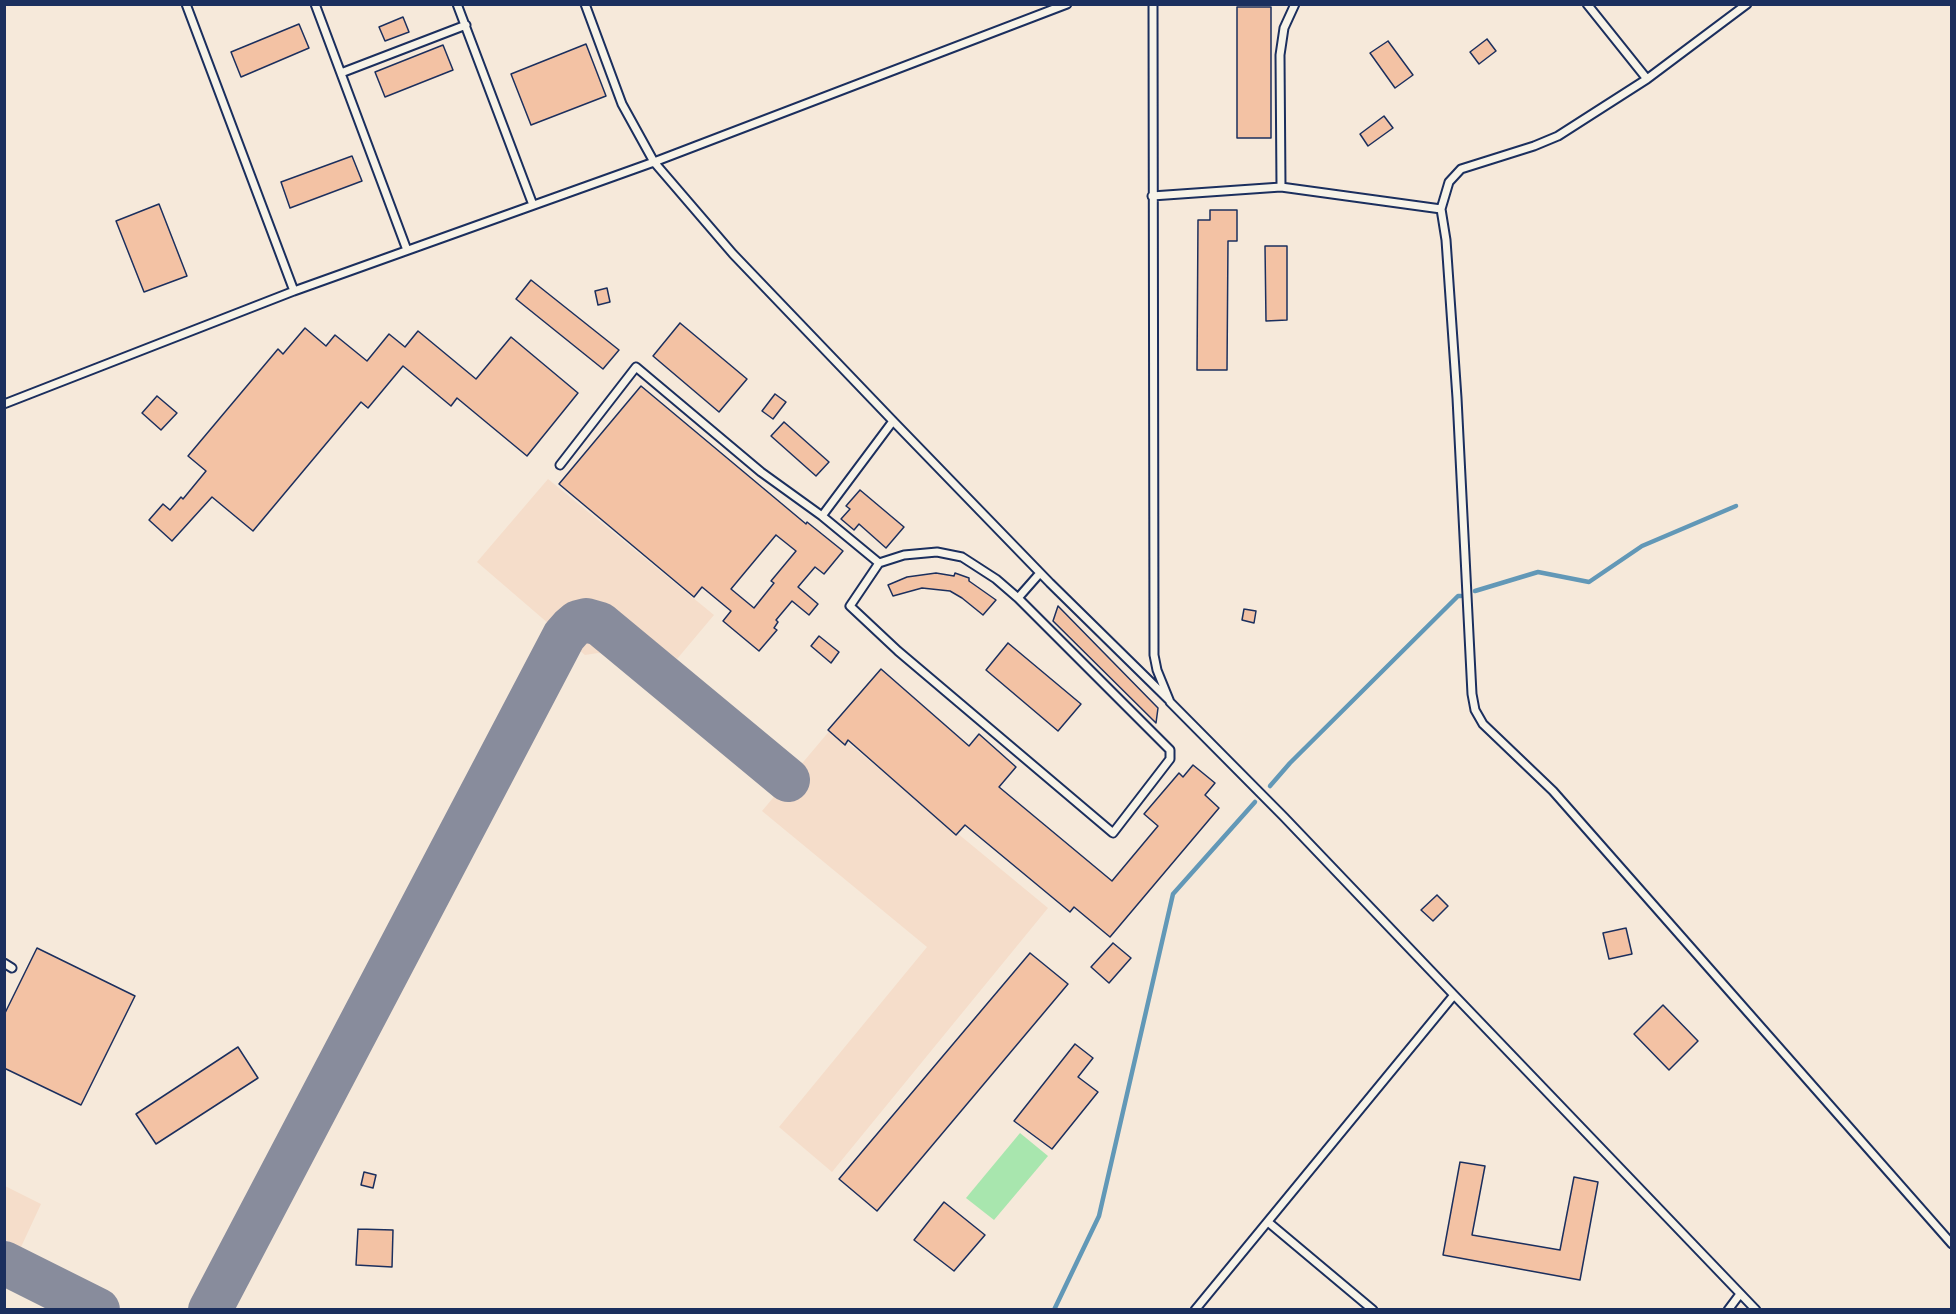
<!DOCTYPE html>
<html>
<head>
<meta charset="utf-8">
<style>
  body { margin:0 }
  #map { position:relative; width:1956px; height:1314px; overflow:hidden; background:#f6e9da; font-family:Kalam,sans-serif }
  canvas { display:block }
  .frame { position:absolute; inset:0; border:6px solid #1b2f5e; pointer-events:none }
</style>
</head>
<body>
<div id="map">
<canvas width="1956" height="1314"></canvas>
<div class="frame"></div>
</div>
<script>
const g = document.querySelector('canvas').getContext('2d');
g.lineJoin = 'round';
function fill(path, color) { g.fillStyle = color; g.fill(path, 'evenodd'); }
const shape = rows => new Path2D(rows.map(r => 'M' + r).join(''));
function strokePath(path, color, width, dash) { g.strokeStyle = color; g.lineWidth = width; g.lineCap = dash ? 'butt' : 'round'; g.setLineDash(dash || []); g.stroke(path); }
fill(shape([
  [548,479,714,615,677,659,653,640,631,666,617,656,598,653,585,655,477,562],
  [831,729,1048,908,832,1172,779,1127,927,947,762,811],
  [5,1186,41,1204,21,1247,5,1240]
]), '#f5ddca');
fill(shape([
  [1020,1133,1048,1156,994,1220,966,1198]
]), '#a8e6ae');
strokePath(shape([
  [1475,591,1538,572,1589,582,1642,546,1736,506],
  [1270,786,1290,763,1458,596,1461,596],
  [1054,1310,1099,1216,1173,894,1255,802]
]), '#6298b7', 4.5);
strokePath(shape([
  [4,1263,98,1310],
  [210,1310,564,636,571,628,578,622,586,620,600,624,788,780]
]), '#888c9c', 44);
const building = shape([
  [1237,7,1271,7,1271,138,1237,138,1237,7],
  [403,17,409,32,385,41,379,27,403,17],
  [299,24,309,48,241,77,231,52,299,24],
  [1487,39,1496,51,1479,64,1470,52,1487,39],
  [1388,41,1413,75,1395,88,1370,53,1388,41],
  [586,44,606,96,531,125,511,74,586,44],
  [443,45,453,70,385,97,375,72,443,45],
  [1384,116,1393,128,1368,146,1360,134,1384,116],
  [352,156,362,181,290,208,281,182,352,156],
  [159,204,187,276,144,292,116,221,159,204],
  [1210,210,1237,210,1237,241,1228,241,1227,370,1197,370,1198,220,1210,220,1210,210],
  [1265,246,1287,246,1287,320,1266,321,1265,246],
  [531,280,619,350,603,369,516,299,531,280],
  [607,288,610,302,598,305,595,291,607,288],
  [680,323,747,379,719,412,653,356,680,323],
  [305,328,326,346,335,335,367,361,389,334,405,347,418,331,476,379,511,337,578,393,527,456,457,398,451,406,403,366,368,408,361,402,253,531,212,497,172,541,149,520,163,504,170,510,181,497,183,499,206,471,188,456,278,349,283,354,305,328],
  [641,386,806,524,807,522,843,551,824,574,815,567,798,587,818,604,809,615,792,601,776,620,778,622,774,628,777,630,759,651,723,621,731,611,702,587,694,597,559,484,641,386],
  [776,535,796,551,771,581,774,583,754,608,731,589,776,535],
  [775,394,786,402,773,419,762,411,775,394],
  [157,396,177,413,161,430,142,413,157,396],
  [784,422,829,462,816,476,771,436,784,422],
  [860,490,904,527,886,548,859,524,854,530,841,519,850,509,846,506,860,490],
  [936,573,954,576,955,573,969,578,969,581,996,600,983,615,962,598,950,591,922,588,893,596,888,585,907,577,936,573],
  [1058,606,1158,708,1156,723,1053,621,1058,606],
  [1244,609,1256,611,1254,623,1242,620,1244,609],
  [819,636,839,652,831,663,811,646,819,636],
  [1008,643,1081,704,1058,731,986,670,1008,643],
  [881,669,969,746,979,734,1016,767,999,787,1112,881,1158,826,1144,814,1179,773,1183,777,1193,765,1215,783,1205,795,1219,808,1110,937,1074,907,1070,912,965,825,956,835,848,740,845,745,828,730,881,669],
  [1437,895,1448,906,1433,921,1421,910,1437,895],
  [1626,928,1632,954,1609,959,1603,933,1626,928],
  [1113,943,1131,958,1109,983,1091,967,1113,943],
  [37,948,135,996,81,1105,4,1068,4,1015,37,948],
  [1030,953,1068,984,877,1211,839,1179,1030,953],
  [1663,1005,1698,1041,1669,1070,1634,1034,1663,1005],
  [1075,1044,1093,1058,1078,1077,1098,1092,1052,1149,1014,1121,1075,1044],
  [238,1047,258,1078,156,1144,136,1114,238,1047],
  [1460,1162,1485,1166,1472,1235,1560,1250,1574,1177,1598,1182,1580,1280,1443,1255,1460,1162],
  [364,1172,376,1175,373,1188,361,1185,364,1172],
  [944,1202,985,1235,954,1271,914,1240,944,1202],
  [358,1229,393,1230,392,1267,356,1265,358,1229]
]);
fill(building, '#f3c2a4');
strokePath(building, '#1b2f5e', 1.5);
const lane = shape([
  [186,4,294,291,654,162,1067,4],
  [315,4,407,250],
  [457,4,533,205],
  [585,4,622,104,654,162,733,254,893,421,1050,583,1168,699],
  [1153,4,1154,655,1157,670,1170,702,1284,817,1454,995,1195,1310],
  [1587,4,1647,79],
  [341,73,466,25],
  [1281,187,1280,55,1284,28,1295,4],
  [1152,196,1281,187,1441,209,1446,240,1457,398,1472,694,1475,710,1483,724,1553,791,1952,1244],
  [1441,209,1449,182,1461,169,1534,146,1558,136,1647,79,1747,4],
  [4,404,294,291],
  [560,465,636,367,761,472,822,516,893,421],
  [822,516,879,563,904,555,937,552,962,557,996,579,1018,598,1170,750,1170,759,1113,833,898,651,850,606,879,563],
  [1018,598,1040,573],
  [4,963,12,968],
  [1454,995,1756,1310],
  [1268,1222,1373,1310],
  [1728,1310,1740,1294]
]);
strokePath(lane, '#1b2f5e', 11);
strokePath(lane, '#f7f3e8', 7);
</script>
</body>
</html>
